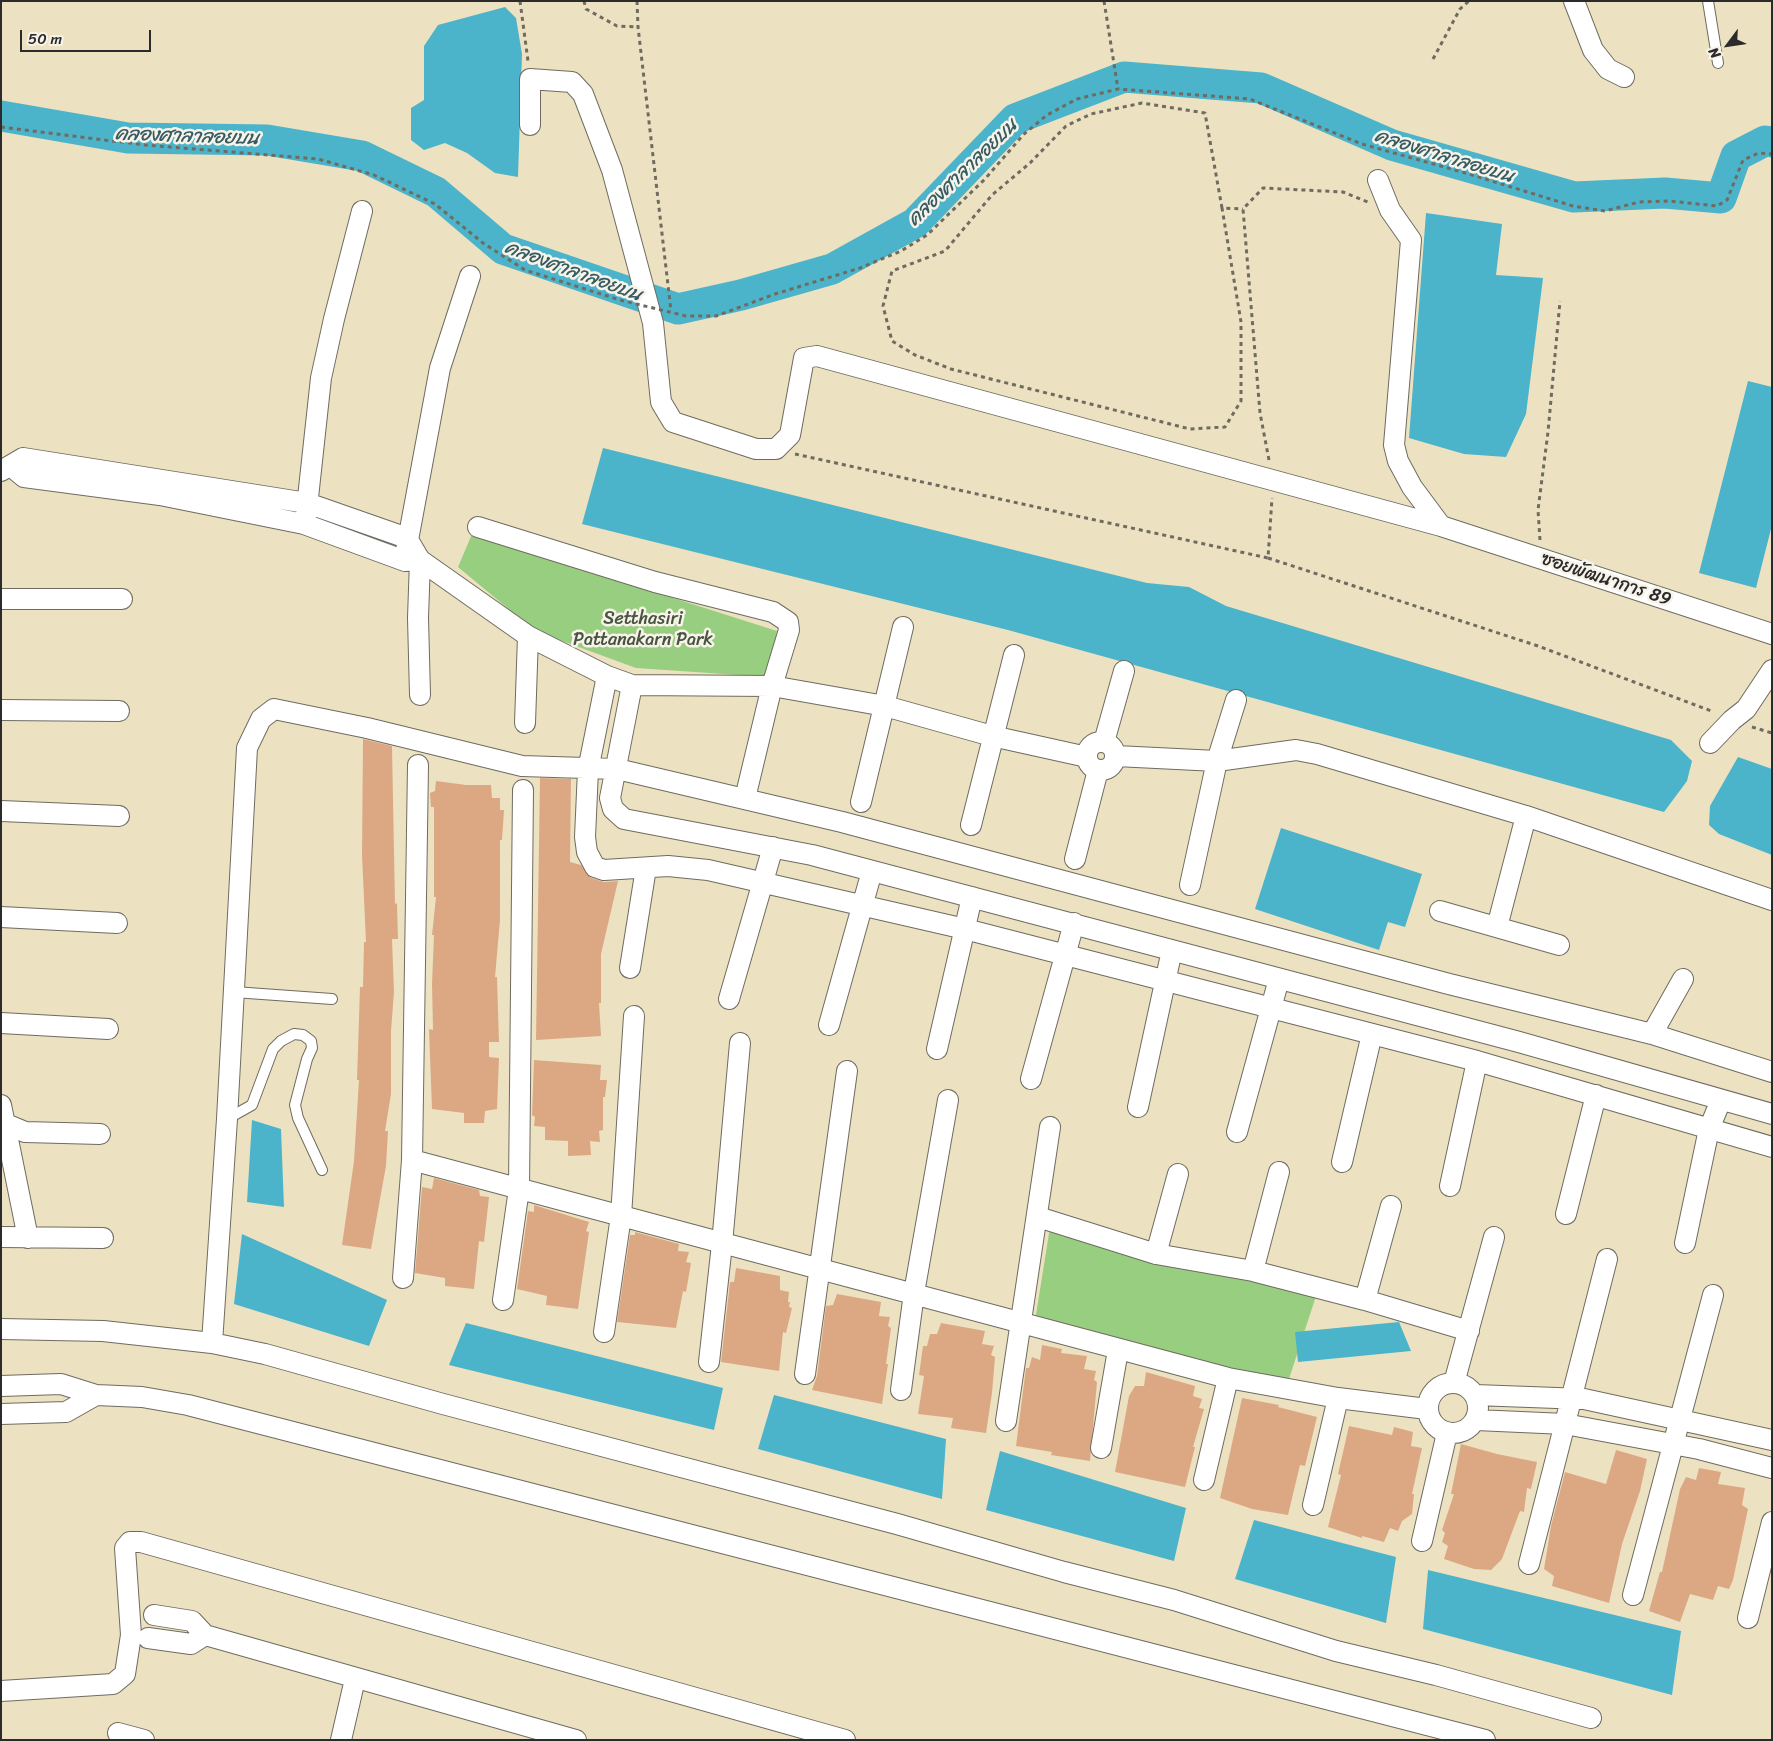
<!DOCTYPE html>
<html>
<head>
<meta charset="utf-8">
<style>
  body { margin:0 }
  #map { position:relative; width:1773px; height:1741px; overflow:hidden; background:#ece2c1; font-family:Sriracha,sans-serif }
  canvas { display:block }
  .frame { position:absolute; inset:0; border:2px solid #2b2b2b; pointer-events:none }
  .north { position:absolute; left:1703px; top:20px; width:50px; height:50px; -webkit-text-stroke:4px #f7f3e8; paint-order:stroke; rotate:239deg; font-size:14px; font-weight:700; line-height:20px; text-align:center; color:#2b2b2b }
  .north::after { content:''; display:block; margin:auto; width:18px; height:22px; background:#2b2b2b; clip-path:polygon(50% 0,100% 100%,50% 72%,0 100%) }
  .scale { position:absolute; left:20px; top:30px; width:131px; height:22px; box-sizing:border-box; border:2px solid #2b2b2b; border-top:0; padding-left:6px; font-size:15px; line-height:18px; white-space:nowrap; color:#2b2b2b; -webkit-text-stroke:4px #f7f3e8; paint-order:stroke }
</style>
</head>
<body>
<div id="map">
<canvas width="1773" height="1741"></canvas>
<div class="frame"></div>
<div class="north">N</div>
<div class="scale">50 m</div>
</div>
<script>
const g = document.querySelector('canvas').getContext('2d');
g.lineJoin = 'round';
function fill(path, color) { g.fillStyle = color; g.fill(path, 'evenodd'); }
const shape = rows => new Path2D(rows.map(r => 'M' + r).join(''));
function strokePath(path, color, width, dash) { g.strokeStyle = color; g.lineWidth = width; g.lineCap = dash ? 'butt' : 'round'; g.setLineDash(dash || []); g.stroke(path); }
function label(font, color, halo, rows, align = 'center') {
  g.font = font + ' Sriracha,"Playpen Sans Thai",sans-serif'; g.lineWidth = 5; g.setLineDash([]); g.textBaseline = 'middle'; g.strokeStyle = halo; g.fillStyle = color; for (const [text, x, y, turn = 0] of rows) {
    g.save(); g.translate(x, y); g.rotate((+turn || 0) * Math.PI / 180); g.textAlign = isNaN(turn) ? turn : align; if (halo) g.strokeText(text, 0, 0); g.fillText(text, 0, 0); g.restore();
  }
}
fill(shape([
  [472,534,777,631,768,677,636,668,535,631,458,567],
  [1051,1221,1317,1293,1286,1388,1034,1327]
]), '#98ce7f');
fill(shape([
  [505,7,516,18,522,54,518,177,495,173,467,153,445,143,424,150,411,140,411,108,424,100,424,46,438,25],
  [1426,213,1502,224,1496,275,1543,278,1526,414,1506,457,1464,454,1409,438],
  [1748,381,1772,387,1772,525,1756,588,1699,573],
  [603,448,1147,583,1189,587,1226,606,1671,740,1692,761,1687,781,1664,812,1008,630,582,524],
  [1738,757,1772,769,1772,855,1719,834,1709,825,1710,806],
  [1281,828,1422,874,1405,927,1388,922,1379,950,1255,909],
  [252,1120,281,1129,284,1207,247,1202],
  [242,1234,387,1300,369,1346,234,1304],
  [1399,1322,1411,1351,1298,1362,1295,1332],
  [466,1323,723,1388,714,1430,449,1365],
  [774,1395,946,1439,942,1499,758,1449],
  [1000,1451,1186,1508,1174,1561,986,1510],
  [1254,1520,1396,1557,1386,1623,1235,1579],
  [1428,1570,1681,1631,1672,1695,1423,1629]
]), '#4bb3ca');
strokePath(shape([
  [1,116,128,138,267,140,362,156,436,192,503,249,678,309,741,295,832,269,915,223,1015,119,1124,77,1261,88,1392,145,1574,197,1665,193,1721,198,1736,156,1765,141,1772,142]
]), '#4bb3ca', 31);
fill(shape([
  [363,739,392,746,395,904,397,903,398,939,392,939,394,992,391,1031,391,1094,385,1131,388,1131,386,1166,371,1249,342,1245,354,1161,359,1080,357,1080,360,987,363,987,364,942,366,942,362,855],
  [540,778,571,779,570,862,581,865,591,878,604,882,618,881,601,954,601,1003,599,1003,601,1036,536,1040],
  [436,781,466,785,491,785,492,798,500,798,500,810,504,810,502,840,500,840,500,920,495,977,497,977,499,1042,489,1042,489,1057,499,1058,497,1109,485,1111,484,1123,464,1123,464,1113,432,1109,429,1029,433,1030,432,984,434,935,432,935,436,897,434,897,434,807,431,807,430,793,435,791],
  [534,1060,601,1065,600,1080,607,1080,605,1097,603,1097,603,1130,599,1131,600,1142,590,1141,591,1155,568,1156,568,1141,545,1140,545,1127,534,1126,535,1117,532,1115],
  [434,1178,479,1190,480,1196,489,1197,484,1242,479,1241,474,1289,445,1286,445,1278,415,1273,422,1187,432,1189],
  [534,1205,589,1222,586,1231,589,1232,578,1309,546,1305,547,1296,517,1289,528,1211,534,1212],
  [635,1232,679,1244,678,1251,689,1252,686,1262,691,1263,686,1292,683,1291,676,1328,617,1322,630,1235,635,1235],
  [736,1268,780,1276,780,1290,789,1292,788,1302,790,1302,789,1307,792,1308,786,1333,783,1332,779,1371,721,1362,730,1282,734,1282],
  [837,1294,881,1302,879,1316,890,1317,888,1326,891,1328,886,1364,888,1364,882,1404,812,1390,817,1376,826,1306,833,1305],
  [941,1323,985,1331,982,1344,994,1346,991,1355,995,1357,992,1393,986,1433,951,1428,953,1418,918,1414,924,1376,919,1375,923,1346,927,1346,930,1334,937,1334],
  [1042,1345,1062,1349,1061,1353,1087,1356,1084,1369,1096,1371,1094,1380,1097,1382,1090,1461,1051,1455,1052,1452,1016,1446,1026,1368,1029,1368,1032,1357,1040,1360],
  [1146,1372,1195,1386,1193,1396,1202,1399,1199,1408,1204,1409,1193,1447,1195,1447,1185,1487,1115,1472,1129,1396,1135,1386,1144,1386],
  [1242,1398,1279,1405,1278,1407,1317,1417,1305,1466,1300,1465,1288,1515,1252,1509,1220,1498],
  [1349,1426,1392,1435,1394,1427,1413,1432,1411,1446,1422,1448,1412,1494,1414,1494,1412,1514,1402,1521,1398,1531,1390,1528,1384,1542,1362,1536,1362,1538,1328,1527,1341,1475,1338,1474],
  [1461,1444,1497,1454,1537,1462,1531,1489,1527,1488,1524,1512,1520,1511,1502,1559,1491,1570,1474,1569,1444,1559,1448,1546,1442,1542,1445,1533,1442,1530,1454,1494,1451,1494],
  [1616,1450,1647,1459,1640,1491,1622,1544,1609,1603,1552,1586,1554,1576,1544,1569,1551,1526,1565,1472,1606,1484],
  [1699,1468,1721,1472,1718,1484,1745,1488,1742,1505,1748,1509,1733,1580,1729,1589,1718,1586,1713,1600,1690,1594,1680,1622,1649,1611,1660,1572,1662,1572,1680,1489,1686,1477,1696,1480]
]), '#dca884');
const lane = shape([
  [1708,1,1718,63],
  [234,992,332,999],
  [227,1119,252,1105,273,1049,281,1041,294,1034,303,1035,311,1041,312,1048,307,1059,295,1105,298,1118,322,1170]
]);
const street = shape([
  [1574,1,1593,50,1608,69,1624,77],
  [530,125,530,79,572,82,583,94,612,170,653,323,661,402,673,422,756,449,776,449,790,435,804,358,817,356,1441,526,1772,634],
  [1378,180,1390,210,1411,240,1394,445,1398,461,1412,487,1441,526],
  [12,467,24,477,160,495,304,524,405,561,420,560],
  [1,471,23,458,307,503,407,538,420,560,528,636,607,676,632,685,772,686,885,706,992,736,1087,757],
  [306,516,321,378,334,319,362,211],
  [478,527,655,582,773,612,788,622,789,630,772,686,747,790],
  [406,551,440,368,470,276],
  [420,560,418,618,420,695],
  [1,599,122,599],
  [607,676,588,770,585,837,587,852,595,867,604,870,668,866,708,870,965,929,1477,1061,1772,1147],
  [632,685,610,798,613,809,624,819,812,855,1519,1042,1772,1114],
  [1,710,119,711],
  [525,723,528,636],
  '1087 756a14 14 0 1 1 28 0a14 14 0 1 1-28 0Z',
  [1104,742,1124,671],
  [1710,743,1732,720,1746,709,1772,670],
  [1116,756,1217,761,1296,750,1317,754,1526,816,1772,900],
  [418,765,412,1160,1228,1378,1338,1398,1427,1409],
  [861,802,903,627],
  [1,811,119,816],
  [971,825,1014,655],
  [1075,859,1098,770],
  [1190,885,1217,761,1236,700],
  [1440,911,1559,945],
  [1,917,117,923],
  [1497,927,1526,816],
  [630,968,646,868],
  [729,999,773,847],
  [1,1023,108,1029],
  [829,1025,872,871],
  [1652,1034,1683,979],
  [937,1049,972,897],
  [1031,1079,1074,923],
  [1,1105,28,1238],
  [1138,1107,1172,950],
  [1,1122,25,1132,100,1134],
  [1237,1132,1279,979],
  [1342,1162,1372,1034],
  [1450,1186,1477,1061],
  [1566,1214,1596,1095],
  [1038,1217,1156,1254,1253,1271,1365,1300,1469,1331],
  [1,1237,103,1238],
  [1685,1243,1709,1129,1721,1100],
  [1156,1254,1178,1174],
  [1253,1271,1279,1172],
  [403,1278,412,1160],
  [503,1300,519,1189,523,790],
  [1365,1300,1391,1206],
  [1,1329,103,1331,212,1343,227,1119,247,748,261,719,274,709,367,728,522,766,617,769,842,822,1449,984,1652,1034,1772,1072],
  [604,1332,621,1216,634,1016],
  [212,1343,265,1354,443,1404,897,1524,1064,1572,1174,1600,1336,1651,1436,1675,1591,1718],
  [709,1362,722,1244,740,1043],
  [805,1374,847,1071],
  '1428 1408a25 25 0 1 1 50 0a25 25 0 1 1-50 0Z',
  [1454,1383,1494,1237],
  [1,1386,61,1384,96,1395,142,1397,188,1405,1485,1740],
  [901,1390,914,1293,948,1100],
  [1475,1395,1584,1399,1772,1440],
  [1,1414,66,1412,96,1395],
  [1476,1420,1565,1424,1699,1449,1772,1468],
  [1006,1421,1050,1127],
  [1101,1448,1118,1350],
  [1204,1480,1228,1378],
  [1313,1505,1338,1398],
  [1422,1541,1447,1433],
  [1529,1564,1607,1259],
  [1633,1595,1713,1295],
  [154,1615,192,1621,205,1635,576,1740],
  [1748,1618,1772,1522],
  [148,1638,191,1644,205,1635],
  [1,1691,113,1684,125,1674,131,1635,125,1548,130,1542,141,1542,845,1740],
  [118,1733,144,1740],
  [341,1740,355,1679]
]);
strokePath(lane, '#6f6b60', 12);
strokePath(street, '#6f6b60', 22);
strokePath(shape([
  [520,1,528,61],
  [584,1,586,9,617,26,638,27],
  [637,1,638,27,671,311],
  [1104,1,1118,89],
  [1433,59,1460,9,1469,1],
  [1222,208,1205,113,1142,103,1091,114,1066,126,1030,163,992,195,945,251,892,271,883,306,892,341,915,355,951,369,1190,429,1225,427,1241,401,1241,322,1222,208,1243,209],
  [795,454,1268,558,1272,498],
  [1269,460,1260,413,1243,209,1263,188,1343,192,1368,202],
  [1540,540,1538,510,1548,432,1560,301],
  [1268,558,1538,646,1714,712],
  [1752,727,1772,733]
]), '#6f6b60', 3, [4, 4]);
strokePath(lane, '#fff', 10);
strokePath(street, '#fff', 20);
strokePath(shape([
  [1,127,145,145,318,159,374,175,435,204,483,243,525,270,620,300,686,316,716,316,775,294,860,268,901,251,927,235,985,179,1024,134,1047,115,1077,99,1118,89,1250,99,1362,144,1469,174,1573,206,1605,211,1639,202,1669,201,1717,206,1727,200,1743,160,1759,153,1772,154]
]), '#6f6b60', 3, [4, 4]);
label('18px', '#2b2b2b', '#f7f3e8', [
  ["ซอยพัฒนาการ 89",1606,580,18]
]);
label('18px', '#465440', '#f7f3e8', [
  ["Setthasiri",643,619],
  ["Pattanakarn Park",643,640]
]);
label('italic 19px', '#365b63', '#f7f3e8', [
  ["คลองศาลาลอยบน",187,137,2],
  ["คลองศาลาลอยบน",1444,157,17],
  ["คลองศาลาลอยบน",963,173,-44],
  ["คลองศาลาลอยบน",573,272,20]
]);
</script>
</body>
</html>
